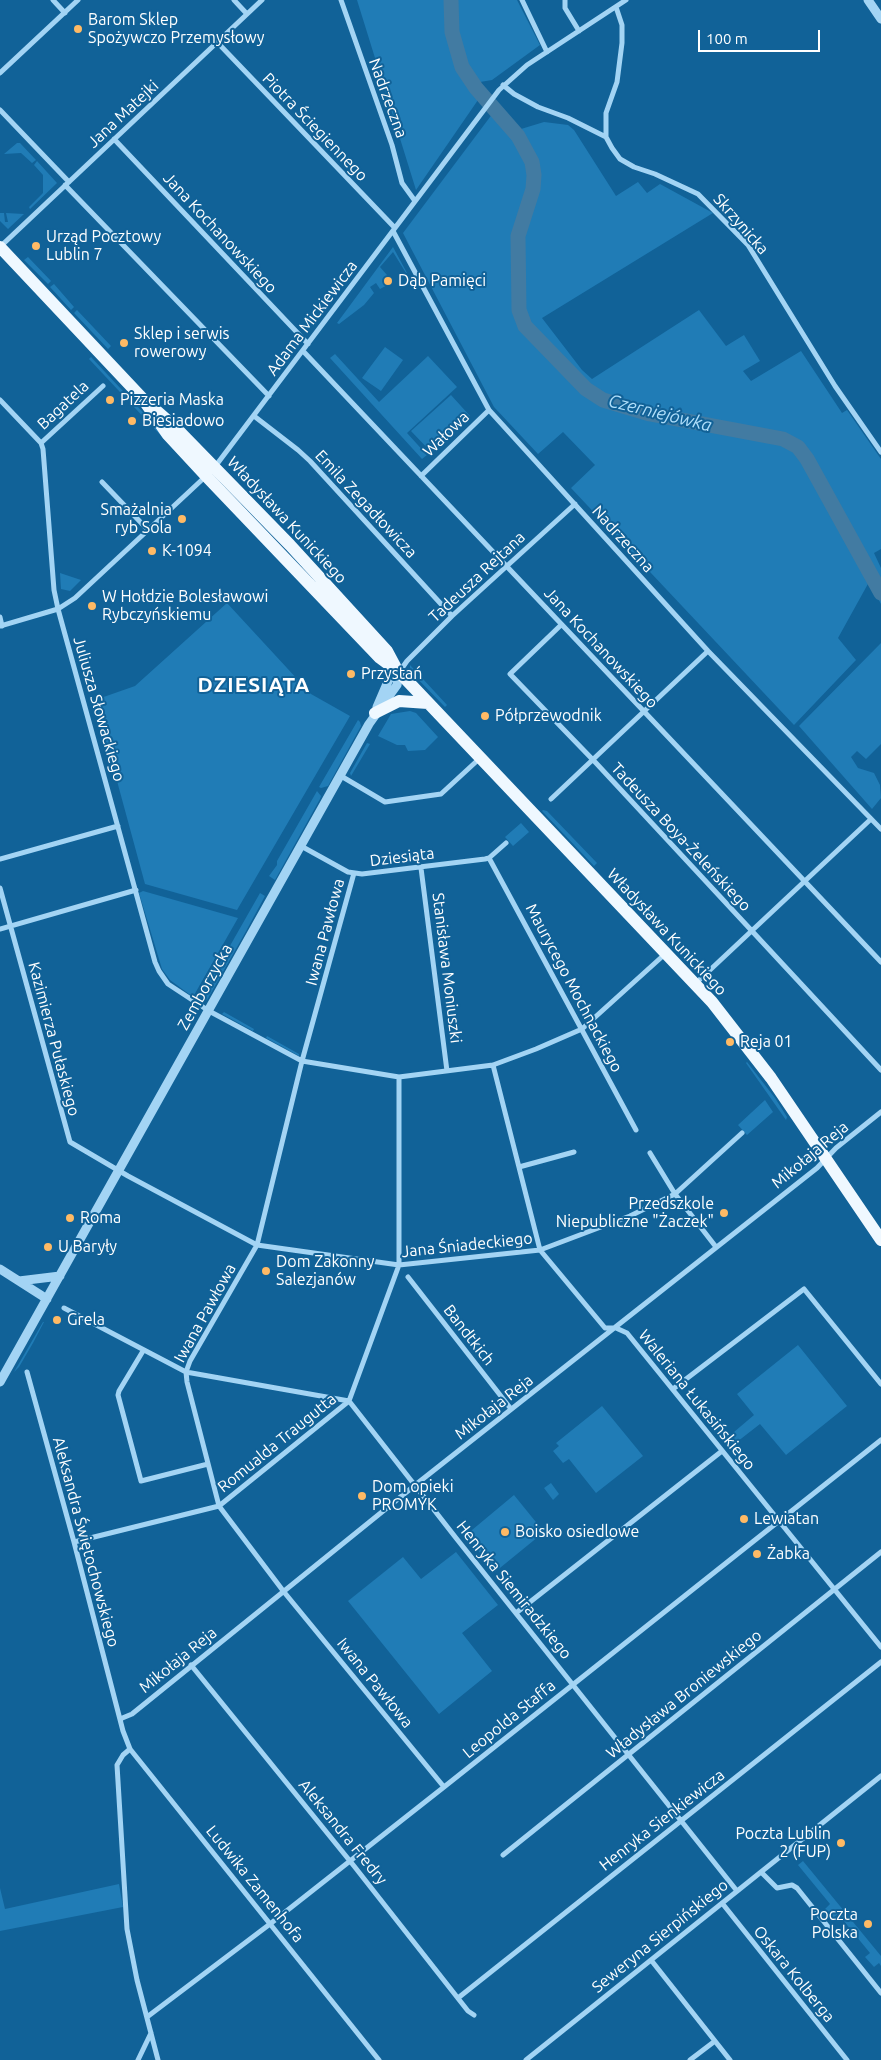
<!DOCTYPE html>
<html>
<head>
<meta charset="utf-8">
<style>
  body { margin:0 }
  #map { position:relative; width:881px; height:2060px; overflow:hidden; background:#116298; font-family:Ubuntu,sans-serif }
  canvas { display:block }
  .scale { position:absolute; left:698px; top:30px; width:122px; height:22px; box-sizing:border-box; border:2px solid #fff; border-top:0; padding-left:6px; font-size:15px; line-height:18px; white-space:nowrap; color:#fff; -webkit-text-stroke:4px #116298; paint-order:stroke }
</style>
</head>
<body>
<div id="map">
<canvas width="881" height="2060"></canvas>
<div class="scale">100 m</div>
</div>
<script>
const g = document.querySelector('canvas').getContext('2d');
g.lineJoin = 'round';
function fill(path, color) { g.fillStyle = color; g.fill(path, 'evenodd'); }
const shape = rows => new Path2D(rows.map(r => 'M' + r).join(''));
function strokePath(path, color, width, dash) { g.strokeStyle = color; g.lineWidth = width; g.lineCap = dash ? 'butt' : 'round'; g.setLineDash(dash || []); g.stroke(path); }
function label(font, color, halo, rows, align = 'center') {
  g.font = font + ' Ubuntu,sans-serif'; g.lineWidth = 4; g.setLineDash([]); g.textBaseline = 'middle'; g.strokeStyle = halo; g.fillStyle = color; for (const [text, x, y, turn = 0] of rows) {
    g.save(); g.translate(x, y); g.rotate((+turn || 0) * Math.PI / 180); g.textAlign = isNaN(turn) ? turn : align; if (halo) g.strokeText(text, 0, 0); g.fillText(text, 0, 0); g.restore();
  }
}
fill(shape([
  [357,0,517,0,540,45,492,80,480,82,521,129,544,122,568,125,574,130,616,196,638,182,647,193,660,184,713,213,542,318,582,370,592,379,699,310,726,346,744,335,760,361,743,371,751,381,801,351,842,413,847,410,881,459,881,549,874,553,881,568,881,604,869,582,838,638,856,660,794,725,571,488,595,465,563,432,538,454,494,407,403,233,493,113,478,100,416,190],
  [17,143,20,143,36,160,32,163,21,153,4,154],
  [37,161,57,183,30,209,29,207,43,193,43,175,34,165],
  [0,213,4,213,5,222,8,222,6,213,24,214,8,229,0,221],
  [393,247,407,273,406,273,393,252,380,267,393,282,380,289,376,283,370,287,374,293,364,305,339,324,337,323],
  [28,257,51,281,48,284,24,260],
  [54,284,74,307,71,310,50,287],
  [77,310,111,346,108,349,74,313],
  [385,347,403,360,381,391,362,378],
  [335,354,379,402,428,356,457,387,407,433,427,455,422,459,330,358],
  [91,357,182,454,180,456,89,359],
  [451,395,470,416,431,452,411,431],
  [60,573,81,580,70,591,61,589],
  [227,603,311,694,350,716,237,910,145,884,95,700,135,686],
  [881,643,881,744,866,759,857,751,851,757,858,768,874,773,880,785,881,798,872,809,799,726],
  [410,665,447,705,445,707,410,671],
  [410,711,416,713,438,737,425,750,408,751,405,745,397,745,378,736,391,714],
  [358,720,360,722,361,726,328,786,321,788,319,787],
  [367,743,370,744,351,776,350,773],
  [317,791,321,796,320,799,275,880,269,876,277,865,277,861],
  [543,810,547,811,597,863,594,866,542,811],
  [521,823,529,832,513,846,505,837],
  [143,891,238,918,193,997,170,980,162,969,139,893],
  [260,893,265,896,245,933,207,1000,200,1001,206,988],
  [224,1012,254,1029,253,1031,222,1014],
  [267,1036,299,1054,299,1056,266,1038],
  [747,1062,775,1098,787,1117,786,1120,746,1063],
  [765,1100,773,1112,747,1135,738,1125],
  [43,1322,44,1322,33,1343,19,1367,14,1372],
  [798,1345,847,1406,786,1455,760,1424,733,1445,727,1438,754,1415,737,1394],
  [602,1406,643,1456,596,1493,569,1459,563,1463,553,1451,559,1446,556,1443],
  [551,1483,559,1494,553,1500,544,1488],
  [514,1495,544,1532,495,1572,466,1535],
  [456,1552,498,1605,462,1633,492,1671,439,1714,348,1601,403,1557,421,1579],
  [803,1861,881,1956,881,1966,879,1963,874,1967,865,1957,870,1953,838,1914,833,1918,825,1909,830,1904,798,1865],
  [119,1884,123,1907,0,1931,0,1888,5,1909]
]), '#207cb6');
strokePath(shape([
  [451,0,452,32,462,67,476,88,518,136,532,162,534,175,533,189,518,236,519,310,525,326,586,389,603,400,650,414,783,439,798,447,807,459,881,593]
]), '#427ba2', 15);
strokePath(shape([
  [53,0,65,13],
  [234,0,247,14],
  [341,0,392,145,402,183,415,201],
  [522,0,547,52],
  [565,0,565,8,579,31],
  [616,7,622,25,622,43,617,82,606,113,606,137,612,148,620,159,634,167,655,174,698,194,748,245,835,386,881,452],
  [217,42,395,228],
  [0,73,78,0],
  [503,85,514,94,538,107,568,118,606,137],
  [0,110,69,182],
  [114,139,308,344],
  [65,185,269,396],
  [393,231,489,410,708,651,881,829],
  [1,246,262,0],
  [303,351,881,962],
  [0,400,41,443,43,449,54,590,58,609,155,962,159,971,168,984,209,1011,302,1061,399,1077,493,1065,536,1049,582,1029,665,954],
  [254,416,298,450,310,461,452,616],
  [41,443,103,386],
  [214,468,499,90,527,65,626,0],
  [421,476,489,410],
  [102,482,148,530],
  [0,617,2,626],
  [561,625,510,674,596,763,881,1070],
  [0,626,58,609,75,598,206,476],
  [400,671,407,661,452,616,575,504],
  [341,776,385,802,441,794,479,759],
  [551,799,708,651],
  [301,846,348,872,362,874,485,859,489,858,506,843],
  [489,858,636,1130],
  [0,859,118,826],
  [421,868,447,1071],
  [354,873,302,1061,257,1245,190,1361,186,1372,187,1382,219,1506,284,1592,444,1787],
  [0,888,70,1142,128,1176,257,1245,399,1265,540,1250,630,1216,675,1194,742,1133],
  [0,929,136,890],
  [695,984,871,819],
  [493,1065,540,1250,605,1328,616,1328,627,1333,881,1647],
  [650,1153,675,1194,716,1247],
  [519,1167,574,1152],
  [408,1277,511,1409],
  [64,1308,186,1372,349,1401,456,1538,737,1891],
  [143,1351,119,1391,118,1395,141,1481,208,1464],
  [27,1372,74,1542,123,1731,130,1749,379,2060],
  [673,1389,804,1289,881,1384],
  [74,1542,219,1506,349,1401,399,1265,399,1077],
  [516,1613,722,1451],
  [191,1665,354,1866,468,2011,474,2015],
  [120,1719,132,1714,419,1482,817,1168,836,1148,881,1112],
  [130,1749,123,1755,117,1765,127,1929,137,1980,158,2060],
  [503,1855,881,1552],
  [761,1872,777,1888,792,1885,797,1888,881,1993],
  [722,1903,847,2060],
  [651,1960,730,2060],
  [458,1998,881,1662],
  [147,2017,270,1924,444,1787,881,1440],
  [138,2060,151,2033],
  [526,2060,881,1776],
  [690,2060,715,2041]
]), '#a3d4f4', 5);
strokePath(shape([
  [868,0,881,19],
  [377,707,389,679,399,672],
  [0,1269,47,1299],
  [19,1281,60,1276],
  [0,1382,369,724,397,685,399,672]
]), '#a3d4f4', 9);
strokePath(shape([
  [0,247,143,399,175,427,290,545,387,651,395,666],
  [143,399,168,435,206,476,380,658,399,672,712,1002,771,1078,881,1240],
  [375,713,399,701,428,703]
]), '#eff8ff', 12);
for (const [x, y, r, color] of [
  [78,29,5,"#ffba65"],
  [36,246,5,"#ffba65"],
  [388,281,5,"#ffba65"],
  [124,343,5,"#ffba65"],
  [110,400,5,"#ffba65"],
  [132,421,5,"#ffba65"],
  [182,519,5,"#ffba65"],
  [152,551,5,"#ffba65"],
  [92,606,5,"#ffba65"],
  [351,674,5,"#ffba65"],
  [485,716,5,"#ffba65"],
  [730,1042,5,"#ffba65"],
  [724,1213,5,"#ffba65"],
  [70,1218,5,"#ffba65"],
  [48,1247,5,"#ffba65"],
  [266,1271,5,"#ffba65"],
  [57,1320,5,"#ffba65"],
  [362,1496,5,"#ffba65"],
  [744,1519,5,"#ffba65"],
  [505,1532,5,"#ffba65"],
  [757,1554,5,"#ffba65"],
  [841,1843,5,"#ffba65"],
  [868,1924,5,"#ffba65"]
]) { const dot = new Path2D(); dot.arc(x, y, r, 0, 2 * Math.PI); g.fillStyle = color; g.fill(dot); strokePath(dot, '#116298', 2); }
label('16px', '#fff', '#116298', [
  ["Barom Sklep",88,20],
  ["Spożywczo Przemysłowy",88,38],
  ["Urząd Pocztowy",46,237],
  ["Lublin 7",46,255],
  ["Dąb Pamięci",398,281],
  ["Sklep i serwis",134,334],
  ["rowerowy",134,352],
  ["Pizzeria Maska",120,400],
  ["Biesiadowo",142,421],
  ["Smażalnia",172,510,"right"],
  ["ryb Sola",172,528,"right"],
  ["K-1094",162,551],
  ["W Hołdzie Bolesławowi",102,597],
  ["Rybczyńskiemu",102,615],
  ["Przystań",361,674],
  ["Półprzewodnik",495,716],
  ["Reja 01",740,1042],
  ["Przedszkole",714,1204,"right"],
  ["Niepubliczne \"Żaczek\"",714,1222,"right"],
  ["Roma",80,1218],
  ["U Baryły",58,1247],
  ["Dom Zakonny",276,1262],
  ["Salezjanów",276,1280],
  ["Grela",67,1320],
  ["Dom opieki",372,1487],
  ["PROMYK",372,1505],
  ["Lewiatan",754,1519],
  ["Boisko osiedlowe",515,1532],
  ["Żabka",767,1554],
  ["Poczta Lublin",831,1834,"right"],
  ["2 (FUP)",831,1852,"right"],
  ["Poczta",858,1915,"right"],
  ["Polska",858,1933,"right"]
], 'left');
label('16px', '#fff', '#116298', [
  ["Nadrzeczna",388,98,70],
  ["Jana Matejki",123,114,-43],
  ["Piotra Ściegiennego",315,127,46],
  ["Skrzynicka",741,224,49],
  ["Jana Kochanowskiego",220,233,47],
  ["Adama Mickiewicza",312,318,-53],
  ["Bagatela",63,405,-43],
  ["Wałowa",446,434,-44],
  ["Emila Zegadłowicza",366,504,47],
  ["Władysława Kunickiego",287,520,47],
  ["Nadrzeczna",623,539,48],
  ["Tadeusza Rejtana",477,577,-43],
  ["Jana Kochanowskiego",601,648,47],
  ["Juliusza Słowackiego",99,709,74],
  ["Tadeusza Boya-Żeleńskiego",681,837,47],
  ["Dziesiąta",402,857,-7],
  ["Iwana Pawłowa",325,932,-75],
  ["Władysława Kunickiego",667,932,47],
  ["Stanisława Moniuszki",447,968,83],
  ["Zemborzycka",205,987,-61],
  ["Maurycego Mochnackiego",574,988,62],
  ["Kazimierza Pułaskiego",54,1039,75],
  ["Mikołaja Reja",810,1155,-40],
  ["Jana Śniadeckiego",467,1245,-6],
  ["Iwana Pawłowa",205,1313,-61],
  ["Bandtkich",469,1335,52],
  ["Waleriana Łukasińskiego",697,1400,51],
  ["Mikołaja Reja",494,1407,-38],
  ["Romualda Traugutta",277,1443,-39],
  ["Aleksandra Świętochowskiego",86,1542,75],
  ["Henryka Siemiradzkiego",514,1590,51],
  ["Mikołaja Reja",178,1660,-39],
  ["Iwana Pawłowa",375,1683,51],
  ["Władysława Broniewskiego",684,1694,-39],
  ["Leopolda Staffa",509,1719,-39],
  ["Henryka Sienkiewicza",662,1820,-38],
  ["Aleksandra Fredry",343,1832,51],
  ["Ludwika Zamenhofa",255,1884,51],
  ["Seweryna Sierpińskiego",660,1936,-39],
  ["Oskara Kolberga",794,1974,51]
]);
label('italic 18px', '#afdefa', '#116298', [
  ["Czerniejówka",660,413,14]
]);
g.letterSpacing = '1px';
label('bold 21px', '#fff', '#116298', [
  ["DZIESIĄTA",254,685]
]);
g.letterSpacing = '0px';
</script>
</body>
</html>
